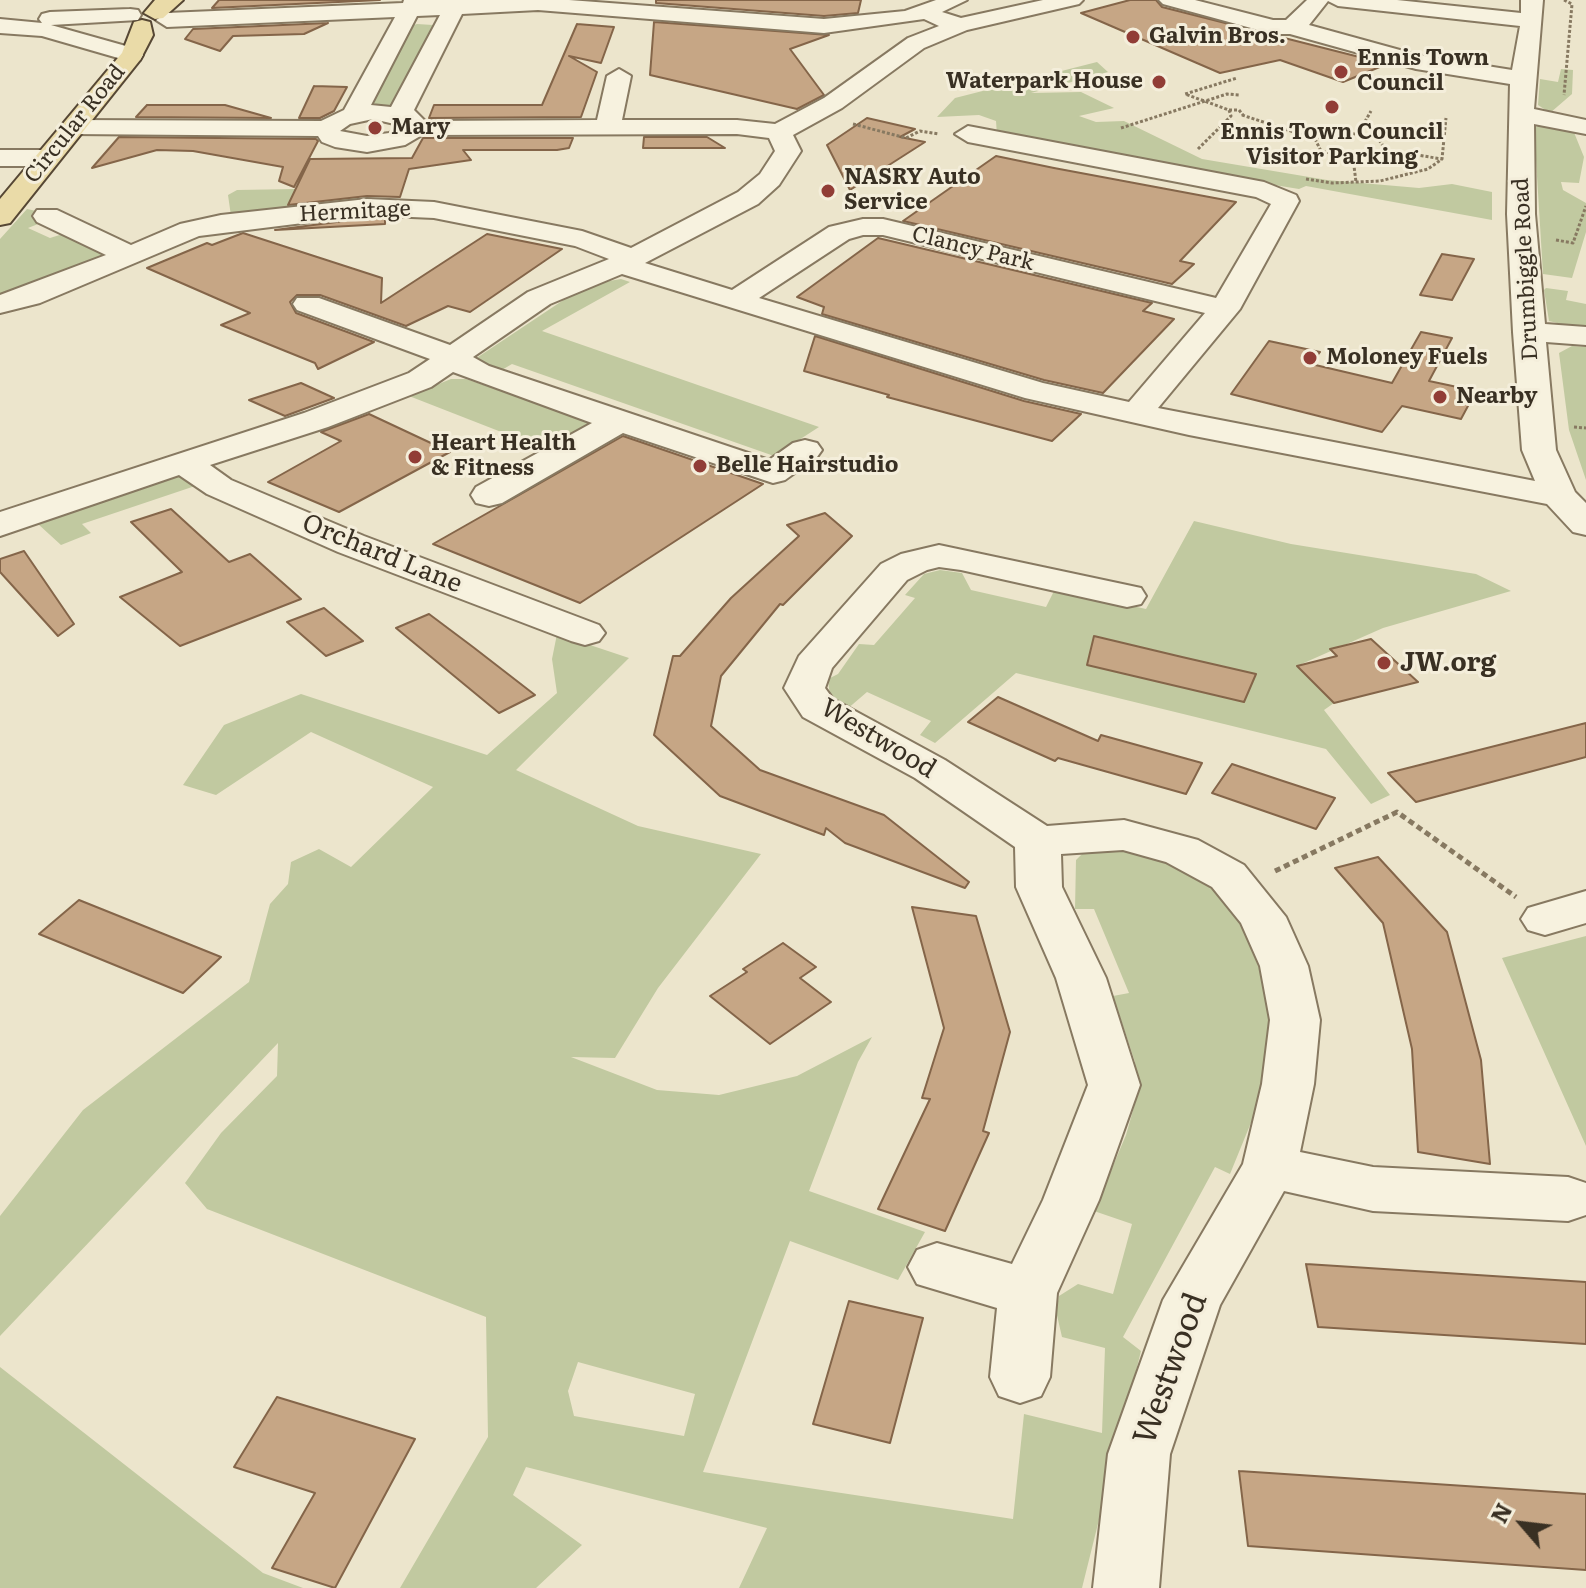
<!DOCTYPE html>
<html>
<head>
<meta charset="utf-8">
<style>
  body { margin:0 }
  #map { position:relative; width:1586px; height:1588px; overflow:hidden; background:#ece5cc; font-family:Literata,serif }
  canvas { display:block }
  .north { position:absolute; left:1482px; top:1484px; width:80px; height:80px; -webkit-text-stroke:6px #f4eedb; paint-order:stroke; rotate:298deg; font-size:22px; font-weight:700; line-height:32px; text-align:center; color:#393023 }
  .north::after { content:''; display:block; margin:auto; width:28px; height:36px; background:#393023; clip-path:polygon(50% 0,100% 100%,50% 72%,0 100%) }
</style>
</head>
<body>
<div id="map">
<canvas width="1586" height="1588"></canvas>
<div class="north">N</div>
</div>
<script>
const g = document.querySelector('canvas').getContext('2d');
g.lineJoin = 'round';
function fill(path, color) { g.fillStyle = color; g.fill(path, 'evenodd'); }
const shape = rows => new Path2D(rows.map(r => 'M' + r).join(''));
function strokePath(path, color, width, dash) { g.strokeStyle = color; g.lineWidth = width; g.lineCap = dash ? 'butt' : 'round'; g.setLineDash(dash || []); g.stroke(path); }
function label(font, color, halo, rows, align = 'center') {
  g.font = font + ' Literata,serif'; g.lineWidth = 6; g.setLineDash([]); g.textBaseline = 'middle'; g.strokeStyle = halo; g.fillStyle = color; for (const [text, x, y, turn = 0] of rows) {
    g.save(); g.translate(x, y); g.rotate((+turn || 0) * Math.PI / 180); g.textAlign = isNaN(turn) ? turn : align; if (halo) g.strokeText(text, 0, 0); g.fillText(text, 0, 0); g.restore();
  }
}
fill(shape([
  [417,24,433,25,398,105,372,106,410,26],
  [1097,62,1108,72,1031,93,1081,92,1114,108,1079,116,1096,122,1124,121,1202,159,1327,180,1419,188,1452,184,1492,192,1492,220,1306,186,1299,189,1139,163,997,135,996,121,979,115,937,117,955,98],
  [1561,69,1573,70,1572,94,1550,113,1538,105,1540,79,1558,82],
  [1548,125,1573,130,1584,157,1579,183,1561,182,1563,190,1586,203,1586,232,1572,278,1543,274,1534,127],
  [354,188,357,201,231,216,228,195,237,190],
  [27,209,41,212,32,217,43,222,28,228,50,238,66,233,110,256,0,299,0,239],
  [621,279,630,282,542,331,819,427,774,456,512,364,500,371,475,359,565,299,597,283],
  [1546,288,1568,291,1566,300,1586,304,1586,330,1549,321,1544,290],
  [1572,346,1586,347,1586,480,1569,430,1559,353],
  [451,379,466,379,592,422,539,453,527,449,532,444,409,396],
  [183,475,198,485,82,524,91,533,61,545,38,524],
  [1194,521,1291,544,1476,574,1511,591,1383,628,1297,666,1334,703,1324,710,1390,795,1371,804,1326,749,1016,673,935,743,920,735,931,721,867,692,846,710,830,697,828,679,838,674,859,644,874,645,915,598,905,595,924,574,940,570,962,573,971,590,1046,607,1055,589,1146,609],
  [557,634,629,658,516,770,638,826,761,854,658,988,615,1058,571,1057,657,1090,719,1095,797,1076,872,1037,858,1062,809,1191,925,1232,898,1280,790,1241,703,1472,1013,1519,1024,1414,1102,1433,1105,1348,1062,1337,1056,1311,1059,1296,1078,1284,1113,1294,1132,1224,1094,1211,1126,1135,1136,1100,1135,1062,1113,996,1129,993,1094,909,1075,909,1076,860,1085,851,1126,850,1184,864,1206,879,1241,923,1271,999,1259,1103,1230,1174,1215,1167,1123,1337,1141,1351,1082,1588,739,1588,767,1528,526,1467,513,1495,582,1545,536,1588,400,1588,488,1437,486,1317,207,1209,185,1183,221,1133,277,1076,278,1043,0,1336,0,1216,83,1110,249,982,270,904,288,884,291,862,319,849,351,867,433,787,311,732,216,795,183,785,224,725,301,694,487,755,557,693,552,659],
  [578,1362,695,1394,684,1436,574,1416,568,1391],
  [1586,936,1586,1146,1502,958],
  [0,1367,263,1573,303,1588,0,1588]
]), '#c1c9a0');
const building = shape([
  [219,0,380,0,212,8,219,0],
  [656,0,861,0,858,13,824,16,656,3,656,0],
  [1130,0,1156,0,1162,7,1387,64,1343,82,1280,60,1220,73,1081,13,1130,0],
  [654,22,829,35,790,49,824,95,797,109,650,75,654,22],
  [328,23,304,34,233,36,220,51,185,39,193,29,328,23],
  [577,24,614,27,601,63,569,56,597,72,581,117,429,118,434,105,542,105,577,24],
  [314,86,347,87,334,111,320,118,299,118,314,86],
  [147,105,225,105,271,118,136,117,147,105],
  [867,118,915,129,900,137,925,142,850,190,827,145,867,118],
  [119,137,316,139,318,141,294,187,279,181,283,167,193,151,157,150,92,168,119,137],
  [644,137,707,137,725,148,643,148,644,137],
  [423,138,573,138,569,148,557,150,463,150,471,160,409,169,400,197,367,196,288,205,310,159,412,158,423,138],
  [996,156,1054,168,1236,202,1180,261,1194,264,1172,284,903,221,996,156],
  [367,218,385,219,385,224,275,230,367,218],
  [243,233,382,278,381,303,487,234,562,249,470,312,448,306,406,326,320,295,297,295,290,302,296,313,374,342,318,369,315,363,221,325,250,313,147,268,207,243,212,245,243,233],
  [878,238,1152,303,1143,311,1174,319,1103,393,1044,380,822,314,824,307,797,297,878,238],
  [1442,254,1474,259,1452,300,1420,295,1442,254],
  [1421,332,1452,338,1429,381,1476,391,1461,419,1402,406,1382,432,1231,394,1269,341,1320,352,1311,364,1392,383,1421,332],
  [815,336,1024,401,1081,414,1052,441,887,397,889,395,804,371,815,336],
  [301,383,334,398,285,416,249,400,301,383],
  [369,414,450,452,339,512,268,482,341,441,321,432,369,414],
  [623,436,763,484,580,603,433,544,623,436],
  [171,509,229,562,250,554,301,599,180,646,120,597,182,572,131,522,171,509],
  [825,513,852,536,783,605,780,604,721,676,711,726,760,770,884,815,969,882,965,888,845,843,826,828,824,835,720,796,654,735,673,656,680,656,731,598,799,536,787,525,825,513],
  [24,551,74,624,58,636,0,572,0,559,24,551],
  [324,608,363,641,326,656,287,622,324,608],
  [429,614,473,647,535,695,499,713,396,628,429,614],
  [1094,636,1182,657,1256,674,1244,702,1087,665,1094,636],
  [1371,639,1418,682,1334,703,1297,666,1337,656,1330,649,1371,639],
  [998,697,1098,741,1101,735,1202,763,1186,794,1058,758,1055,761,968,722,998,697],
  [1586,723,1586,757,1416,802,1388,773,1586,723],
  [1232,764,1283,781,1335,798,1316,829,1212,793,1232,764],
  [1378,857,1447,932,1481,1060,1490,1164,1418,1152,1412,1049,1383,923,1335,868,1378,857],
  [79,900,221,957,183,993,39,934,79,900],
  [912,907,976,916,1010,1032,983,1131,989,1133,945,1231,878,1209,930,1099,922,1098,944,1028,912,907],
  [783,943,816,967,800,978,831,1002,770,1044,710,996,747,972,743,969,783,943],
  [1306,1264,1586,1282,1586,1344,1318,1327,1306,1264],
  [849,1301,923,1318,890,1443,813,1424,849,1301],
  [277,1397,415,1439,335,1588,272,1568,315,1493,234,1467,277,1397],
  [1239,1471,1586,1494,1586,1570,1248,1546,1239,1471]
]);
fill(building, '#c6a685');
strokePath(building, '#846549', 2);
const minor = shape([
  [404,0,569,0,824,19,905,11,936,0,967,0,942,12,961,18,1043,0,1083,0,1079,4,967,30,924,48,842,108,793,135,801,151,779,185,758,204,645,263,732,290,829,227,863,219,883,219,1216,298,1271,204,1256,197,968,142,955,134,968,126,1264,182,1296,195,1299,201,1240,309,1158,408,1535,481,1522,450,1513,332,1507,214,1510,84,1416,69,1290,34,1273,34,1163,4,1159,0,1195,0,1273,20,1286,20,1307,0,1397,0,1521,13,1521,0,1543,0,1534,109,1586,120,1586,134,1534,124,1535,214,1545,324,1586,327,1586,345,1546,342,1556,450,1575,492,1586,503,1586,535,1573,532,1547,504,1189,435,1025,398,622,274,550,304,473,357,489,366,769,460,793,443,805,440,817,443,822,450,817,457,785,480,773,483,623,433,502,503,489,506,476,503,471,495,476,487,592,423,453,372,431,387,328,427,210,465,231,480,364,536,599,625,605,633,599,641,585,645,571,641,338,552,207,494,179,475,0,536,0,512,304,413,409,373,430,359,297,310,293,304,297,298,319,298,450,345,528,292,609,259,575,246,434,218,367,215,199,236,40,303,0,313,0,295,106,255,37,222,33,216,37,210,57,210,131,245,180,224,221,215,367,199,434,202,582,231,631,248,738,192,760,174,775,151,769,138,737,134,422,135,405,145,367,152,335,147,322,142,318,136,71,134,59,127,71,120,321,121,344,110,395,17,167,27,156,20,167,13,403,3,404,0],
  [1328,1,1338,6,1520,26,1512,70,1418,55,1309,25,1328,1],
  [538,10,824,33,924,19,939,26,908,38,824,98,775,124,737,120,622,120,631,76,619,69,607,76,597,120,425,121,414,110,462,14,538,10],
  [440,15,391,107,371,105,417,16,440,15],
  [373,119,403,126,389,133,367,136,340,131,350,124,373,119],
  [863,235,883,235,1205,313,1129,402,1043,383,759,298,849,239,863,235],
  [130,9,138,10,141,15,138,20,51,25,140,50,143,55,140,60,132,62,42,36,0,33,0,19,42,23,39,19,42,14,50,12,130,9],
  [0,150,46,150,59,158,46,166,0,166,0,150],
  [939,545,1127,585,1141,588,1146,596,1141,604,1127,607,961,570,939,567,927,570,907,580,832,668,825,688,833,699,945,760,1047,826,1124,820,1198,840,1244,865,1286,917,1308,966,1320,1020,1314,1084,1300,1152,1373,1167,1568,1177,1586,1183,1586,1215,1568,1221,1373,1211,1284,1191,1220,1305,1170,1454,1159,1588,1093,1588,1108,1454,1163,1300,1243,1164,1262,1084,1270,1020,1260,966,1241,923,1212,887,1166,862,1123,850,1061,854,1062,887,1106,978,1140,1085,1099,1200,1057,1293,1050,1377,1041,1396,1020,1403,999,1396,990,1377,997,1308,917,1284,908,1267,917,1250,937,1243,1012,1264,1043,1200,1088,1085,1056,978,1016,887,1015,847,915,778,803,717,784,688,799,656,881,564,901,554,939,545],
  [1586,891,1586,923,1545,935,1528,930,1521,919,1528,908,1586,891]
]);
const major = shape([
  [155,0,183,0,163,18,155,19,144,13,155,0],
  [142,20,150,22,153,35,140,60,10,223,0,225,0,199,122,53,134,22,142,20]
]);
strokePath(minor, '#877961', 4);
strokePath(major, '#564734', 4);
strokePath(shape([
  [1564,0,1572,4,1564,95],
  [1229,110,1239,110,1243,115],
  [1242,115,1315,139,1332,133,1358,134,1371,111],
  [853,124,906,138,920,131,939,134],
  [1121,128,1227,94,1239,95],
  [1315,139,1321,151,1353,158,1378,155,1386,150,1379,140,1358,134],
  [1198,149,1231,116,1229,110,1185,94,1237,78],
  [1386,150,1442,159],
  [1353,158,1356,182],
  [1306,179,1332,183,1380,181,1428,169,1442,159,1446,118],
  [1556,240,1573,243,1586,206],
  [1574,427,1586,428]
]), '#877961', 3, [3, 2]);
strokePath(shape([
  [1275,871,1397,812,1516,897]
]), '#877961', 5, [6, 4]);
fill(minor, '#f7f2df');
fill(major, '#eadba8');
for (const [x, y, r, color] of [
  [1133,37,8,"#913d36"],
  [1341,72,8,"#913d36"],
  [1159,82,8,"#913d36"],
  [1332,107,8,"#913d36"],
  [375,128,8,"#913d36"],
  [828,191,8,"#913d36"],
  [1310,358,8,"#913d36"],
  [1440,397,8,"#913d36"],
  [415,457,8,"#913d36"],
  [700,466,8,"#913d36"],
  [1384,663,8,"#913d36"]
]) { const dot = new Path2D(); dot.arc(x, y, r, 0, 2 * Math.PI); g.fillStyle = color; g.fill(dot); strokePath(dot, '#f4eedb', 3); }
label('bold 22px', '#393023', '#f4eedb', [
  ["Galvin Bros.",1149,37],
  ["Ennis Town",1357,59],
  ["Council",1357,84],
  ["Waterpark House",1143,82,"right"],
  ["Mary",391,128],
  ["Ennis Town Council",1332,133,"center"],
  ["Visitor Parking",1332,158,"center"],
  ["NASRY Auto",844,178],
  ["Service",844,203],
  ["Moloney Fuels",1326,358],
  ["Nearby",1456,397],
  ["Heart Health",431,444],
  ["& Fitness",431,469],
  ["Belle Hairstudio",716,466]
], 'left');
label('22px', '#393023', '#f4eedb', [
  ["Circular Road",75,124,-51],
  ["Hermitage",355,212,-3],
  ["Clancy Park",973,249,14],
  ["Drumbiggle Road",1526,269,-93]
]);
label('26px', '#393023', '#f4eedb', [
  ["Orchard Lane",382,554,22],
  ["Westwood",878,739,31]
]);
label('bold 26px', '#393023', '#f4eedb', [
  ["JW.org",1400,663]
], 'left');
label('32px', '#393023', '#f4eedb', [
  ["Westwood",1171,1369,-70]
]);
</script>
</body>
</html>
